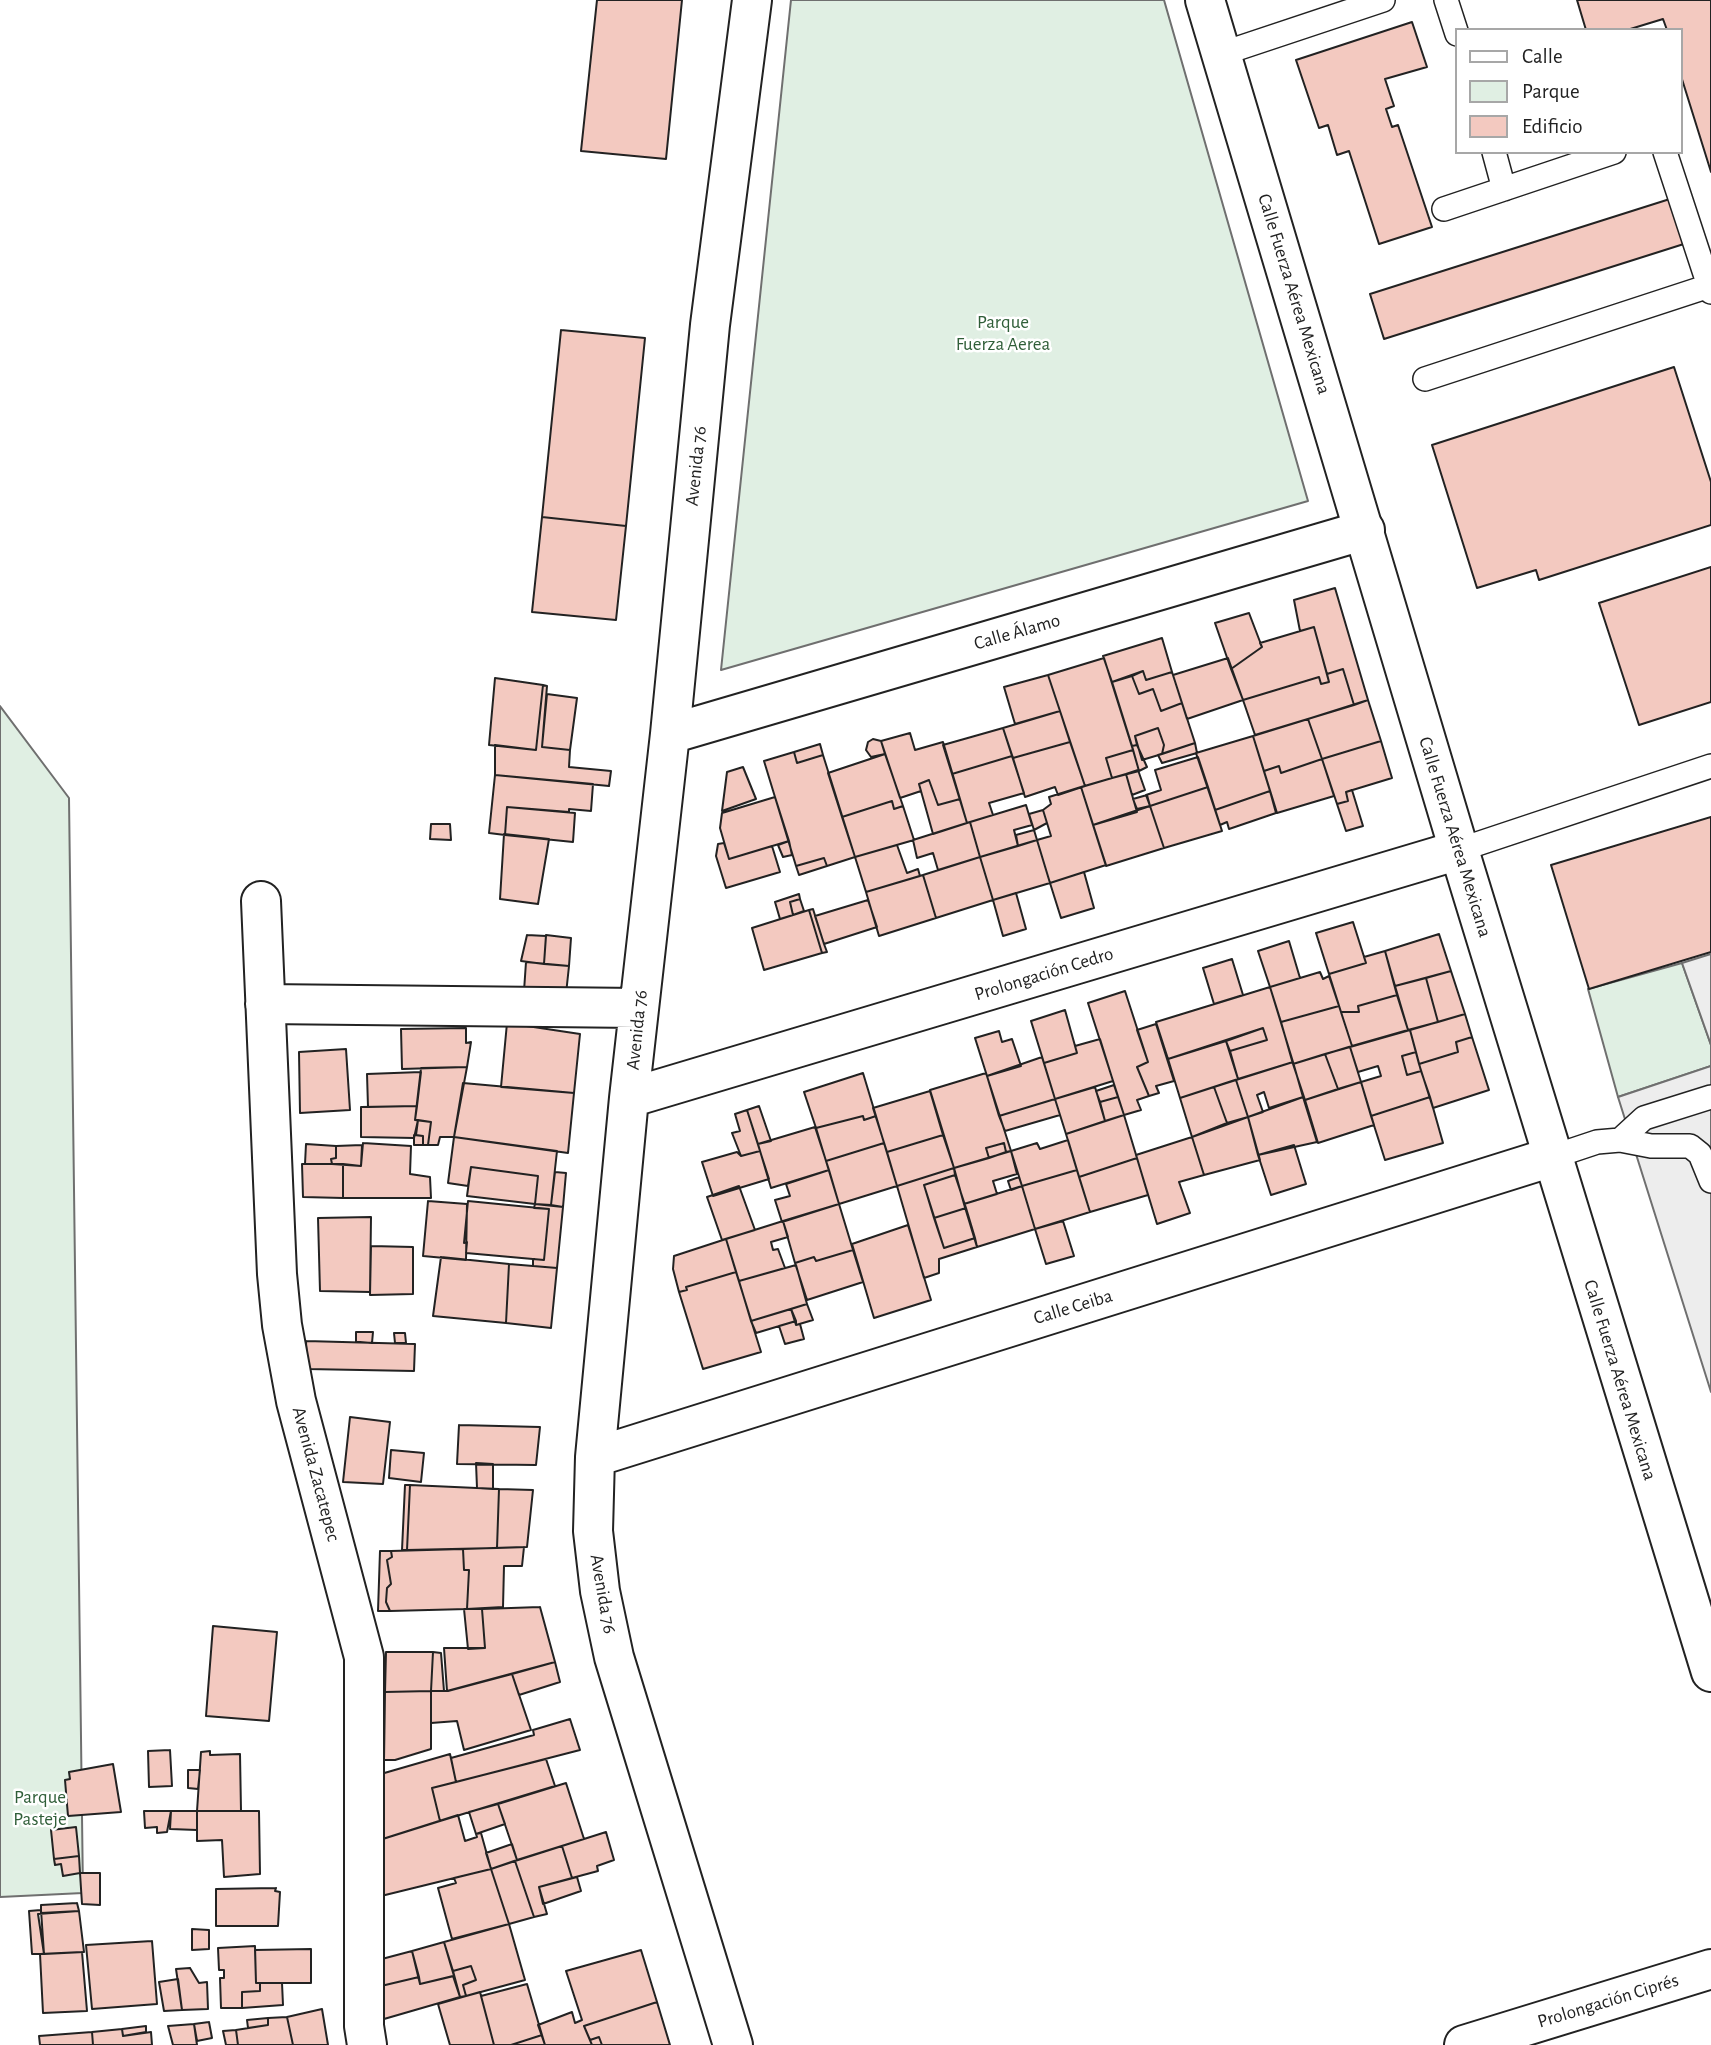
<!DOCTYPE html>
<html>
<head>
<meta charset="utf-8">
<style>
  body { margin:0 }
  #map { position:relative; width:1711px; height:2045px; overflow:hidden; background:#fff; font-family:"Alegreya Sans",sans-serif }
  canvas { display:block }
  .legend { position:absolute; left:1455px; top:28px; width:228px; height:126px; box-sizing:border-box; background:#fff; border:2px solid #a7a7a7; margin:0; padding:9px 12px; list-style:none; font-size:21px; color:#222 }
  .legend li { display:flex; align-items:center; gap:14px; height:35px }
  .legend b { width:35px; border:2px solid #a7a7a7 }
</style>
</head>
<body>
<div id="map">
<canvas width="1711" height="2045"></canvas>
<ul class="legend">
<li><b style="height:9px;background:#fff"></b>Calle</li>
<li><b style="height:19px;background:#e0efe3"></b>Parque</li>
<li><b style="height:19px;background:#f3c9c0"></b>Edificio</li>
</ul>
</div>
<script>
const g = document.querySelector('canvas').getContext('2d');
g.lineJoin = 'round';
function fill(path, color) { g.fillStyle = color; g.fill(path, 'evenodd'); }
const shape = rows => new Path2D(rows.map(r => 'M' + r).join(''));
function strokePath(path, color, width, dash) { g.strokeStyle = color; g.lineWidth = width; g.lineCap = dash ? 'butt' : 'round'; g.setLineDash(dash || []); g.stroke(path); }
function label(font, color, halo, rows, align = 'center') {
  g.font = font + ' "Alegreya Sans",sans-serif'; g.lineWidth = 5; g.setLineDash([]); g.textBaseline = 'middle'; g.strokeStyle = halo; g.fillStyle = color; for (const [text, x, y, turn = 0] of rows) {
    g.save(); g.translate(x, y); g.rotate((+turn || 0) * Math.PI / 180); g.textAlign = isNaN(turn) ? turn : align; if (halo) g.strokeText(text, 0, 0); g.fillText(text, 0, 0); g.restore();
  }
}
const green = shape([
  [791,0,1164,0,1308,501,721,670,791,0],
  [0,706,69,798,83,1893,0,1897,0,706],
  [1682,963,1711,1045,1711,1066,1618,1097,1588,989,1682,963]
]);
fill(green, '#e0efe3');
strokePath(green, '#6f6f6f', 2);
const parking = shape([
  [1711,954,1711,1045,1682,963,1711,954],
  [1711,1066,1711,1392,1618,1097,1711,1066]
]);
fill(parking, '#ededed');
strokePath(parking, '#6f6f6f', 2);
const building = shape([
  [597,0,682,0,666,159,581,151,597,0],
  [1577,0,1711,0,1711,172,1681,76,1681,30,1667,30,1663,19,1627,30,1586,30,1577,0],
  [1412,22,1427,67,1385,79,1394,106,1386,109,1392,127,1398,125,1432,227,1379,244,1349,151,1337,155,1328,125,1319,128,1296,60,1412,22],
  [1673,198,1687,243,1384,339,1370,294,1673,198],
  [561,330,645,338,626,526,542,517,561,330],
  [1674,367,1711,482,1711,525,1539,580,1536,570,1477,588,1432,445,1674,367],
  [542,517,626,526,616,620,532,612,542,517],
  [1711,567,1711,702,1639,725,1599,603,1711,567],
  [1335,588,1368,700,1354,705,1343,669,1327,674,1314,627,1300,631,1294,600,1335,588],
  [1249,613,1262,647,1231,669,1215,623,1249,613],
  [1314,627,1329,682,1321,684,1319,677,1243,700,1231,669,1262,647,1260,643,1314,627],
  [1162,638,1172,672,1146,680,1143,671,1112,682,1103,656,1162,638],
  [1104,658,1133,750,1106,758,1112,778,1085,786,1048,675,1104,658],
  [1228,658,1243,700,1187,719,1173,675,1228,658],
  [1343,669,1354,705,1255,735,1243,700,1319,677,1321,684,1329,682,1327,674,1343,669],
  [1143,671,1146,680,1172,672,1182,703,1161,711,1153,689,1139,694,1132,676,1143,671],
  [1048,675,1060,711,1015,724,1004,687,1048,675],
  [1132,676,1139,694,1153,689,1161,711,1182,703,1195,743,1162,754,1164,745,1158,728,1135,736,1137,745,1132,746,1112,682,1132,676],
  [495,678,543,685,536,750,489,745,495,678],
  [543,685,547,686,542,747,570,750,569,767,611,771,609,786,495,775,495,745,536,750,543,685],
  [547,694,577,698,570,750,542,747,547,694],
  [1368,700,1381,741,1322,759,1308,719,1368,700],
  [1060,711,1070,742,1013,758,1003,728,1060,711],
  [1308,719,1322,759,1281,773,1279,766,1264,771,1253,736,1308,719],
  [1003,728,1012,756,952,774,943,745,1003,728],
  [1158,728,1164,745,1162,754,1142,760,1135,736,1158,728],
  [910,733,915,750,943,742,960,799,938,805,929,780,919,784,921,791,900,798,881,741,910,733],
  [1253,736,1270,791,1215,810,1196,753,1253,736],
  [873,739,881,741,885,754,871,757,866,750,868,742,873,739],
  [1381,741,1392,778,1346,792,1348,801,1337,804,1322,759,1381,741],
  [1070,742,1085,786,1058,795,1055,787,1025,797,1013,758,1070,742],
  [1195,743,1197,753,1162,763,1158,755,1195,743],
  [820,744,823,755,797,763,794,752,820,744],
  [1137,745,1147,767,1139,771,1132,746,1137,745],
  [1133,750,1139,771,1112,778,1106,758,1133,750],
  [794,752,797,763,823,755,855,857,827,866,824,858,796,866,764,761,794,752],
  [885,754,903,806,894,809,892,801,842,817,828,773,885,754],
  [1012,756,1024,793,989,803,993,815,967,823,952,774,1012,756],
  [1198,757,1208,787,1150,806,1146,795,1161,790,1155,770,1198,757],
  [1322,759,1334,796,1277,813,1264,771,1279,766,1281,773,1322,759],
  [743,767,756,799,722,811,727,772,743,767],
  [1138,770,1145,790,1132,795,1126,774,1138,770],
  [1126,774,1137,812,1093,825,1081,787,1126,774],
  [495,775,593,784,591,811,569,809,569,812,507,807,505,835,489,833,495,775],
  [929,780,938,805,960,799,967,823,933,834,919,784,929,780],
  [1081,787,1106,865,1050,883,1037,840,1051,836,1043,810,1051,804,1049,797,1081,787],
  [1208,787,1222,831,1164,848,1150,806,1208,787],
  [1352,790,1363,826,1346,831,1337,804,1348,801,1346,792,1352,790],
  [1270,791,1276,813,1229,829,1227,822,1220,825,1215,810,1270,791],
  [1147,795,1150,806,1137,809,1133,799,1147,795],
  [775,797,789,841,729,859,720,828,722,813,775,797],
  [892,801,894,809,903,806,914,840,855,857,842,817,892,801],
  [1026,805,1032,825,1014,830,1018,846,980,857,970,822,1026,805],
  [1150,806,1164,848,1106,866,1093,825,1150,806],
  [507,807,575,813,573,842,505,835,507,807],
  [1043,810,1047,823,1034,830,1029,814,1043,810],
  [1711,817,1711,952,1589,989,1551,865,1711,817],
  [970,822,980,857,938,870,933,853,917,858,913,840,970,822],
  [431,824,450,824,451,840,430,839,431,824],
  [1034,830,1037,840,1018,846,1016,835,1034,830],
  [504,834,549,839,538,904,500,899,504,834],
  [1037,840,1050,883,993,900,980,857,1037,840],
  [789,841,792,855,783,857,778,845,789,841],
  [724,843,729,859,772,846,780,872,726,888,716,856,718,844,724,843],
  [897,845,907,873,918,869,920,876,866,892,855,857,897,845],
  [980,857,993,900,936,918,923,875,980,857],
  [824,858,827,866,799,875,796,866,824,858],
  [1084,872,1094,908,1061,918,1050,883,1084,872],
  [923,875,936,918,879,936,866,892,923,875],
  [1016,893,1026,929,1003,936,993,900,1016,893],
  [799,894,800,899,790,902,793,915,780,919,775,902,799,894],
  [800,899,804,911,793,915,790,902,800,899],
  [868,900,877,927,824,944,815,916,868,900],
  [813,909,824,944,827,952,822,953,809,910,813,909],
  [809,910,822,953,764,970,752,928,809,910],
  [1353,922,1366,963,1329,974,1316,933,1353,922],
  [1439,934,1451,971,1395,986,1385,951,1439,934],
  [527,935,546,936,544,964,521,961,527,935],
  [546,935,571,938,569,966,544,964,546,935],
  [1289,941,1300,978,1270,987,1258,951,1289,941],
  [1385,951,1397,995,1358,1006,1359,1012,1341,1012,1329,974,1366,963,1364,957,1385,951],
  [1232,959,1243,995,1214,1004,1203,968,1232,959],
  [526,962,569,966,566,994,524,991,526,962],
  [1451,971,1465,1014,1438,1022,1426,978,1451,971],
  [1320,972,1323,979,1329,976,1339,1006,1281,1022,1270,987,1320,972],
  [1426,978,1438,1022,1408,1030,1395,986,1426,978],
  [1270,987,1293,1062,1238,1079,1230,1051,1267,1040,1263,1028,1168,1059,1156,1022,1270,987],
  [1125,991,1148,1062,1137,1067,1149,1096,1137,1100,1141,1110,1124,1115,1088,1003,1125,991],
  [1397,995,1408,1030,1352,1046,1341,1012,1359,1012,1358,1006,1397,995],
  [1339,1006,1352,1046,1293,1064,1281,1022,1339,1006],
  [1065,1010,1077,1053,1044,1063,1031,1021,1065,1010],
  [1465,1014,1472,1037,1456,1042,1458,1052,1419,1064,1410,1030,1465,1014],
  [507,1023,580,1034,574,1093,501,1087,507,1023],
  [1156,1024,1174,1081,1156,1086,1159,1093,1149,1096,1137,1067,1148,1062,1137,1030,1156,1024],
  [466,1028,466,1043,471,1042,467,1067,402,1069,401,1029,466,1028],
  [1263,1028,1267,1040,1230,1051,1226,1041,1263,1028],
  [1410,1030,1416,1052,1402,1056,1407,1075,1421,1071,1430,1097,1371,1116,1361,1082,1381,1076,1378,1066,1358,1072,1350,1047,1410,1030],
  [999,1031,1002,1042,1012,1039,1021,1066,987,1076,975,1038,999,1031],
  [1472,1037,1489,1090,1433,1108,1419,1064,1458,1052,1456,1042,1472,1037],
  [1100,1039,1113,1081,1055,1099,1044,1063,1077,1053,1075,1046,1100,1039],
  [1226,1041,1238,1079,1180,1098,1168,1059,1226,1041],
  [1350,1047,1361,1082,1338,1089,1325,1054,1350,1047],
  [346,1049,350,1110,300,1113,299,1052,346,1049],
  [1416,1052,1421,1071,1407,1075,1402,1056,1416,1052],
  [1325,1054,1338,1089,1305,1100,1293,1064,1325,1054],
  [1042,1057,1055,1099,999,1116,987,1076,1042,1057],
  [1293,1062,1303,1097,1269,1108,1264,1092,1257,1095,1263,1112,1248,1117,1236,1080,1293,1062],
  [467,1067,454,1137,440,1137,438,1145,428,1145,431,1122,415,1120,421,1068,467,1067],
  [421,1072,417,1106,368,1107,367,1074,421,1072],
  [863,1073,876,1116,864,1120,863,1116,816,1128,804,1092,863,1073],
  [986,1073,1011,1151,1006,1152,1004,1143,986,1148,989,1158,954,1168,930,1090,986,1073],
  [1236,1080,1248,1117,1227,1123,1214,1087,1236,1080],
  [1361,1082,1374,1125,1318,1143,1305,1100,1361,1082],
  [463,1083,574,1093,568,1153,454,1137,463,1083],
  [1114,1085,1118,1097,1100,1102,1096,1091,1114,1085],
  [1095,1087,1105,1121,1066,1134,1055,1099,1095,1087],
  [1214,1087,1227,1123,1192,1137,1180,1098,1214,1087],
  [930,1091,943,1135,887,1152,873,1108,930,1091],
  [1118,1097,1124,1115,1105,1121,1100,1102,1118,1097],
  [1303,1097,1317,1142,1258,1155,1248,1117,1303,1097],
  [1430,1097,1443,1143,1385,1160,1371,1116,1430,1097],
  [1055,1099,1060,1115,1005,1131,999,1116,1055,1099],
  [417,1106,415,1120,418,1120,414,1138,361,1137,361,1107,417,1106],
  [759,1106,771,1141,758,1144,747,1110,759,1106],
  [747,1110,760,1151,741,1156,732,1133,740,1131,735,1114,747,1110],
  [1124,1115,1137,1158,1079,1177,1066,1134,1124,1115],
  [863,1116,864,1120,876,1116,884,1143,826,1161,816,1128,863,1116],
  [1248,1117,1260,1160,1204,1175,1192,1137,1248,1117],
  [418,1120,431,1122,428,1145,423,1145,423,1136,416,1135,418,1120],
  [815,1127,829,1170,771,1188,758,1144,815,1127],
  [414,1135,423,1136,423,1145,414,1145,414,1135],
  [943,1135,954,1168,897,1186,887,1152,943,1135],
  [454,1137,557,1151,551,1205,535,1204,538,1176,471,1167,468,1186,448,1183,454,1137],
  [1192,1137,1204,1175,1179,1182,1190,1213,1157,1224,1136,1155,1192,1137],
  [1068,1140,1077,1170,1022,1186,1011,1151,1037,1143,1040,1149,1068,1140],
  [363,1143,411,1146,410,1174,430,1177,431,1198,343,1198,343,1164,361,1166,363,1143],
  [884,1143,897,1186,839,1204,826,1161,884,1143],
  [1004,1143,1006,1152,989,1158,986,1148,1004,1143],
  [306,1144,336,1146,336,1158,331,1159,332,1164,305,1164,306,1144],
  [362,1145,361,1166,332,1164,331,1159,336,1158,336,1146,362,1145],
  [1294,1145,1306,1184,1271,1195,1258,1155,1294,1145],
  [760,1151,769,1179,713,1196,702,1162,737,1152,741,1156,760,1151],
  [1011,1151,1017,1174,993,1181,997,1194,964,1204,954,1168,1011,1151],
  [1137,1158,1148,1195,1090,1212,1079,1177,1137,1158],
  [302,1164,343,1164,343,1198,303,1197,302,1164],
  [471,1167,538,1176,535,1204,467,1196,471,1167],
  [954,1168,955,1175,924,1185,944,1248,975,1238,977,1247,939,1259,939,1273,924,1278,897,1186,954,1168],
  [829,1170,839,1204,782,1222,775,1200,790,1196,786,1184,829,1170],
  [1077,1170,1090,1212,1035,1229,1022,1186,1077,1170],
  [555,1172,566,1173,563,1207,551,1205,555,1172],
  [955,1175,966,1208,934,1218,924,1185,955,1175],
  [1019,1177,1022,1186,1011,1190,1008,1181,1019,1177],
  [739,1186,755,1230,722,1240,707,1197,739,1186],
  [1022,1186,1035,1229,977,1247,964,1204,1022,1186],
  [428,1201,467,1204,466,1260,423,1256,428,1201],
  [468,1201,549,1209,544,1260,466,1253,467,1242,464,1243,468,1201],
  [535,1204,563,1207,557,1268,533,1266,533,1259,544,1260,549,1209,534,1208,535,1204],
  [839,1204,853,1250,816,1261,814,1257,795,1263,783,1221,839,1204],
  [966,1208,975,1238,944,1248,934,1218,966,1208],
  [371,1217,370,1292,320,1291,318,1218,371,1217],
  [783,1221,788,1237,771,1242,773,1250,778,1249,785,1268,739,1281,726,1239,783,1221],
  [1063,1221,1074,1256,1046,1264,1035,1229,1063,1221],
  [908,1225,931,1300,874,1318,852,1244,908,1225],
  [726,1239,736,1272,686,1287,687,1290,679,1292,673,1269,674,1256,726,1239],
  [371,1246,413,1247,413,1294,370,1295,371,1246],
  [853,1250,863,1282,807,1300,795,1263,814,1257,816,1261,853,1250],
  [441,1257,509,1264,506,1323,433,1316,441,1257],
  [509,1264,557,1268,551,1328,506,1323,509,1264],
  [796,1265,807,1304,751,1321,739,1281,796,1265],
  [736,1272,761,1352,703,1369,679,1292,687,1290,686,1287,736,1272],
  [807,1304,813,1320,796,1325,791,1309,807,1304],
  [791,1309,796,1321,756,1333,751,1321,791,1309],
  [796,1321,796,1325,800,1324,804,1339,785,1344,779,1326,796,1321],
  [356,1332,373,1332,372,1343,356,1342,356,1332],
  [394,1333,405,1333,406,1343,395,1343,394,1333],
  [306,1341,415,1344,414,1371,307,1369,306,1341],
  [350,1417,390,1422,383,1484,343,1482,350,1417],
  [459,1425,540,1427,536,1465,457,1464,459,1425],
  [391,1450,424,1453,421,1482,389,1478,391,1450],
  [476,1463,493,1464,493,1489,477,1488,476,1463],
  [405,1485,410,1485,407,1550,402,1550,405,1485],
  [410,1485,499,1489,497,1548,407,1550,410,1485],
  [499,1489,533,1490,527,1547,497,1548,499,1489],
  [524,1547,522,1566,504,1566,503,1607,467,1609,469,1570,464,1570,463,1549,524,1547],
  [463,1549,464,1570,469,1570,467,1609,390,1611,386,1602,387,1588,391,1584,387,1560,392,1557,391,1551,463,1549],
  [380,1551,391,1551,392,1557,387,1560,391,1584,387,1588,386,1602,390,1611,378,1611,380,1551],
  [540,1607,555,1662,447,1691,444,1648,485,1648,482,1609,540,1607],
  [464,1609,482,1609,485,1648,468,1649,464,1609],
  [213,1626,277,1632,269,1721,206,1716,213,1626],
  [386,1652,433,1652,431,1691,385,1692,386,1652],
  [433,1652,441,1653,444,1691,431,1691,433,1652],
  [555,1662,560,1682,519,1695,512,1674,555,1662],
  [512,1674,531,1730,464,1750,457,1721,431,1723,431,1691,448,1691,512,1674],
  [431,1691,431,1749,395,1760,384,1760,385,1692,431,1691],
  [570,1719,580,1750,456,1782,451,1758,534,1735,533,1730,570,1719],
  [170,1750,172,1786,149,1787,148,1751,170,1750],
  [210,1751,210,1755,240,1754,241,1811,197,1811,201,1752,210,1751],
  [450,1754,456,1782,432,1788,440,1821,370,1843,374,1776,450,1754],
  [546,1759,555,1786,440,1821,432,1788,546,1759],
  [113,1764,121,1812,68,1816,65,1780,70,1779,69,1772,113,1764],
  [188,1770,200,1770,198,1789,188,1788,188,1770],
  [566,1783,584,1839,517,1860,498,1804,566,1783],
  [498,1804,505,1824,476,1834,469,1812,498,1804],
  [144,1811,171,1811,167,1832,157,1833,157,1827,145,1828,144,1811],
  [171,1811,197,1811,197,1830,170,1829,171,1811],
  [197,1811,259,1811,260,1874,224,1877,222,1840,197,1841,197,1811],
  [458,1815,465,1841,477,1837,476,1834,481,1833,491,1869,377,1897,370,1843,458,1815],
  [76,1827,79,1856,54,1859,51,1830,76,1827],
  [606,1832,614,1860,597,1866,598,1871,572,1878,562,1846,606,1832],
  [512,1844,517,1860,491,1869,486,1853,512,1844],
  [562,1846,572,1878,539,1887,547,1914,534,1917,515,1861,562,1846],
  [79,1856,80,1873,63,1876,61,1864,55,1865,54,1859,79,1856],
  [515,1861,534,1917,509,1924,491,1869,515,1861],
  [491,1869,509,1924,452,1939,438,1888,456,1883,454,1878,491,1869],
  [80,1873,100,1873,100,1905,82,1904,80,1873],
  [577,1877,581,1891,543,1904,539,1887,577,1877],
  [276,1888,275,1891,280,1892,278,1926,216,1926,216,1889,276,1888],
  [77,1903,79,1911,41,1913,41,1905,77,1903],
  [41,1910,44,1954,32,1954,29,1911,41,1910],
  [79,1911,84,1952,44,1954,38,1914,79,1911],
  [509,1924,525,1980,466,1996,463,1985,476,1980,471,1966,453,1971,444,1942,509,1924],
  [192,1929,209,1930,209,1949,192,1950,192,1929],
  [152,1941,157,2004,92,2009,86,1945,152,1941],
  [444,1942,454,1976,420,1984,412,1951,444,1942],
  [255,1946,256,1983,260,1983,260,1991,242,1992,242,2008,221,2008,220,1978,224,1978,224,1970,219,1970,218,1948,255,1946],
  [311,1949,311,1983,256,1983,255,1950,311,1949],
  [641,1950,657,2002,584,2026,592,2045,545,2045,538,2025,572,2012,575,2023,582,2020,566,1971,641,1950],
  [412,1951,419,1977,381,1986,378,1960,412,1951],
  [82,1952,87,2011,43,2013,40,1954,82,1952],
  [371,1962,381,1986,419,1977,420,1984,453,1976,460,1997,384,2019,371,1962],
  [471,1966,476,1980,463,1985,466,1996,460,1997,453,1971,471,1966],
  [190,1968,199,1983,207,1982,208,2009,182,2010,176,1969,190,1968],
  [178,1979,182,2010,164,2011,159,1982,178,1979],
  [260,1983,282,1983,283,2005,242,2008,242,1992,260,1991,260,1983],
  [527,1984,542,2035,511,2045,494,2045,481,1996,527,1984],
  [480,1992,494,2045,450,2045,438,2004,480,1992],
  [657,2002,670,2045,602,2045,599,2037,590,2040,584,2026,657,2002],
  [322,2009,328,2045,293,2045,287,2017,322,2009],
  [287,2017,293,2045,238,2045,236,2030,268,2025,268,2018,287,2017],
  [268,2018,268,2025,248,2028,247,2020,268,2018],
  [209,2022,212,2038,197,2041,194,2024,209,2022],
  [194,2024,197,2045,173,2045,168,2026,194,2024],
  [146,2026,146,2032,123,2036,122,2029,146,2026],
  [122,2029,123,2036,151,2032,152,2045,93,2045,92,2032,122,2029],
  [236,2030,238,2045,226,2045,223,2031,236,2030],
  [92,2032,93,2045,40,2045,39,2036,92,2032],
  [542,2035,545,2045,511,2045,542,2035],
  [599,2037,602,2045,592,2045,590,2040,599,2037]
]);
fill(building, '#f3c9c0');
strokePath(building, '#222', 2);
const lane = shape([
  [1446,0,1457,34],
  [1221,54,1383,0],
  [1494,152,1504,189],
  [1665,152,1711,292],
  [1444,209,1614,152],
  [1425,379,1709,286],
  [1459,850,1711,766],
  [1620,1140,1644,1118,1711,1097],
  [1552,1157,1597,1142,1620,1140,1651,1146,1690,1146,1700,1154,1711,1181]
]);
const street = shape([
  [670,734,1365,530],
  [261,901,277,1274,282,1325,296,1401,364,1657,364,2026,367,2045],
  [265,1004,639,1008],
  [629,1098,1459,850],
  [595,1457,1552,1157],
  [733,2045,614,1657,600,1591,593,1531,595,1457,629,1098,670,734,710,325,752,0],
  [1464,2045,1711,1969]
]);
const secondary = shape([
  [1205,0,1459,850,1711,1672]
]);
strokePath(lane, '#222', 26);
strokePath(street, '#222', 42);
strokePath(secondary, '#222', 42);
strokePath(lane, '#fff', 23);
strokePath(street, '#fff', 38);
strokePath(secondary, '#fff', 38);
label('19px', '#222', '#fff', [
  ["Calle Fuerza Aérea Mexicana",1294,294,73],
  ["Avenida 76",696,466,-84],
  ["Calle Álamo",1017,632,-16],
  ["Calle Fuerza Aérea Mexicana",1455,837,73],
  ["Prolongación Cedro",1044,974,-17],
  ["Avenida 76",637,1030,-84],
  ["Calle Ceiba",1073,1307,-17],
  ["Calle Fuerza Aérea Mexicana",1620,1380,73],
  ["Avenida Zacatepec",316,1474,75],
  ["Avenida 76",603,1594,80],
  ["Prolongación Ciprés",1608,2001,-17]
]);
label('19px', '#2f5e38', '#fff', [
  ["Parque",1003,322],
  ["Fuerza Aerea",1003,344],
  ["Parque",40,1797],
  ["Pasteje",40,1819]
]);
</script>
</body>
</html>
